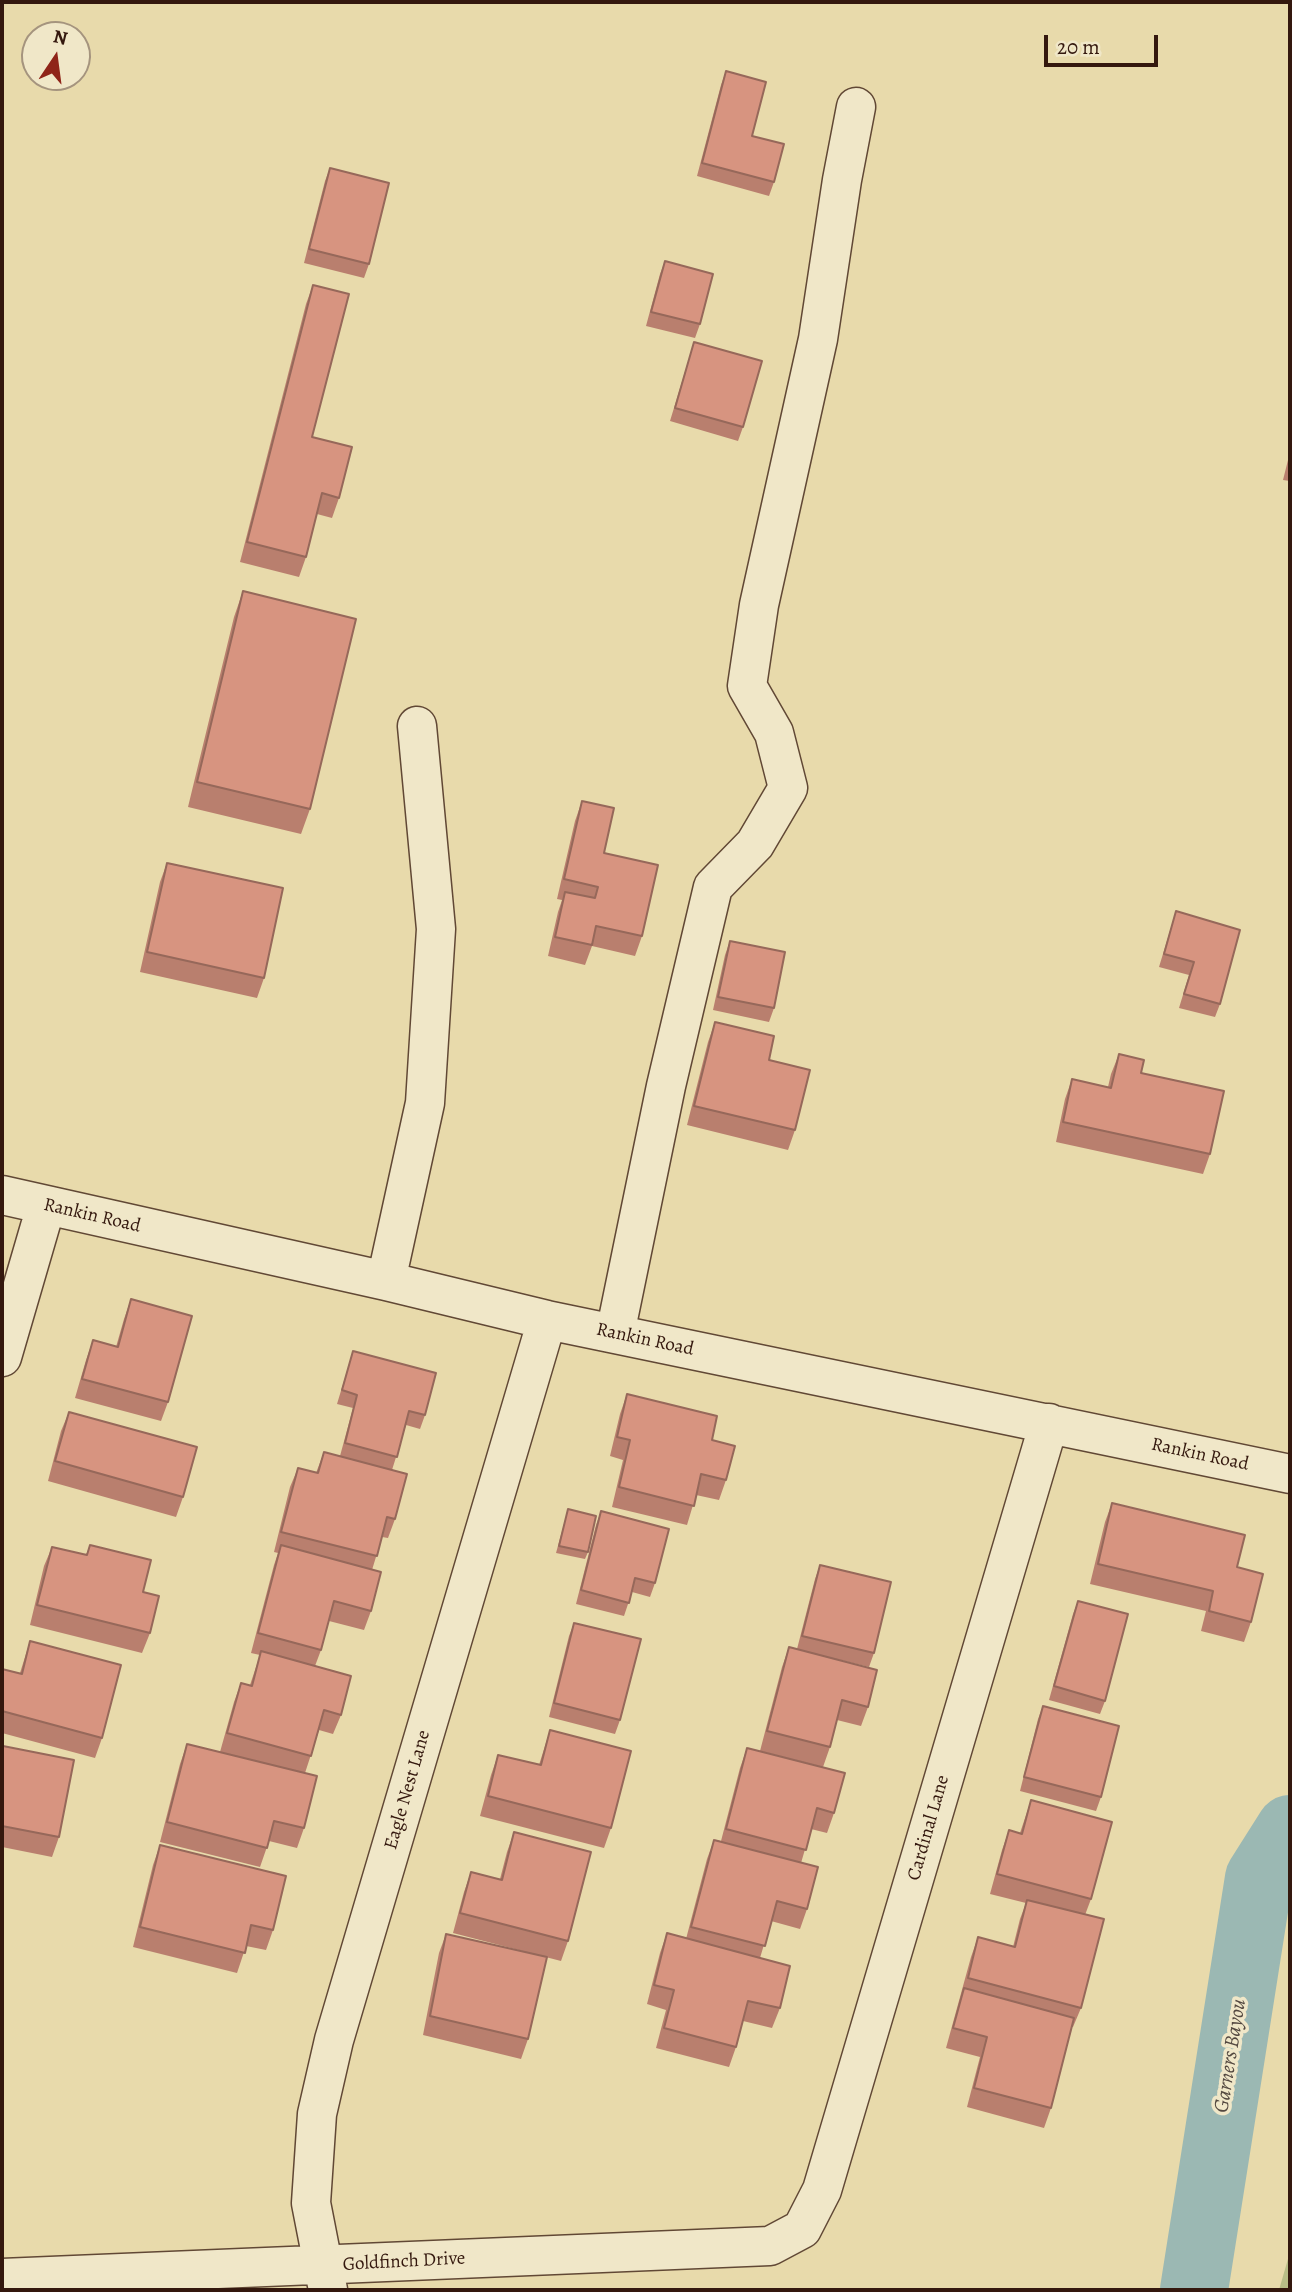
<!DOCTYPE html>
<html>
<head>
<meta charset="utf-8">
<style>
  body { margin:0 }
  #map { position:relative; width:1292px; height:2292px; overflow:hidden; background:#e8daab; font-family:Alegreya,serif }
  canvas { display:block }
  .frame { position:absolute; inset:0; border:4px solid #34180e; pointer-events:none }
  .north { position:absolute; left:21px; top:21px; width:70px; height:70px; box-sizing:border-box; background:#f0e7c8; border:2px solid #a5947e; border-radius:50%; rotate:13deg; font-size:19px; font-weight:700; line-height:28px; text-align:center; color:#34180e }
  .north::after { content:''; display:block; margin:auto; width:24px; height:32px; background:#8f2418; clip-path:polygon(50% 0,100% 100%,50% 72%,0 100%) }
  .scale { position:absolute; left:1044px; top:35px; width:114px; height:32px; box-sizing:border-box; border:4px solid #34180e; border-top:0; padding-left:9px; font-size:21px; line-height:24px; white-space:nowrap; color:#34180e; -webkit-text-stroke:5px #f0e7c8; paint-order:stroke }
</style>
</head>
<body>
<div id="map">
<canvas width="1292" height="2292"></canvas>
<div class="frame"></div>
<div class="north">N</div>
<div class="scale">20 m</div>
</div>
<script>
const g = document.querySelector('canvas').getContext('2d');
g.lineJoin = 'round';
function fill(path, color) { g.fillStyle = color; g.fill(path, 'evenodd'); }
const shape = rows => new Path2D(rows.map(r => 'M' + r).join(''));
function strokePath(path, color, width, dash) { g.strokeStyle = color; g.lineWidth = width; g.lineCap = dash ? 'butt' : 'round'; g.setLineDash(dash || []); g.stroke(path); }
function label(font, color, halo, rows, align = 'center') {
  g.font = font + ' Alegreya,serif'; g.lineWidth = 7; g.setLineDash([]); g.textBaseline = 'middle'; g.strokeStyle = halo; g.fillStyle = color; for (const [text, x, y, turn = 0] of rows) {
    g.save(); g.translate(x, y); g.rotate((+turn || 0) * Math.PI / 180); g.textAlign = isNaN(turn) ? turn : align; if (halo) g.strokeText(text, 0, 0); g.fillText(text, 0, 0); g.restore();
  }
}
fill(shape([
  [1290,2252,1290,2290,1279,2290]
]), '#b9be87');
strokePath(shape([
  [1194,2290,1259,1878,1290,1829]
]), '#9bb8b3', 68);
const minor = shape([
  [2,1195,386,1281,547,1320,1290,1474],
  [386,1281,425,1103,436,929,417,726],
  [615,1334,666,1086,713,887,755,844,788,788,774,733,747,686,759,605,818,339,842,180,856,107],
  [2,1357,46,1206],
  [2,2278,770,2246,802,2229,822,2190,1049,1423],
  [328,2290,311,2203,317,2114,334,2040,547,1320]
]);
strokePath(minor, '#614835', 41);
strokePath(minor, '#f0e7c8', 38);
fill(shape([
  [726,71,752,136,774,182,769,196,697,176,721,85],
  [330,168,369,264,364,278,304,263,325,181],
  [665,261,700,324,695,338,646,326,660,274],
  [313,285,312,437,339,498,332,518,317,514,306,557,299,577,240,562,306,304],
  [694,342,743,427,738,441,670,421],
  [1290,452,1290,481,1283,480],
  [243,591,310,809,301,834,188,807,234,617],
  [582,801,642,936,635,956,592,946,585,965,548,956,558,912,562,900,557,899,575,821],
  [167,863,264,978,257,998,140,972,160,882],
  [1176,911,1220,1004,1215,1017,1179,1008,1189,975,1159,967],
  [730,941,774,1008,769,1022,713,1010,725,955],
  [715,1022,769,1060,795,1130,788,1150,687,1125,708,1042],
  [1119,1054,1141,1073,1210,1154,1203,1174,1056,1142,1065,1099,1072,1079,1108,1087,1111,1074],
  [131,1299,168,1402,161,1421,75,1398,86,1360,93,1340,116,1347,124,1319],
  [353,1351,425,1415,420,1429,406,1425,392,1470,395,1519,388,1538,382,1537,372,1570,371,1611,364,1630,329,1621,321,1650,315,1666,341,1715,333,1734,319,1730,305,1773,304,1828,297,1848,269,1841,260,1867,160,1842,180,1764,187,1744,220,1752,234,1702,241,1683,250,1685,260,1655,251,1653,274,1565,278,1553,274,1552,290,1487,298,1468,316,1473,324,1452,340,1456,353,1408,337,1404],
  [627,1394,712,1440,726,1480,719,1500,696,1495,687,1525,612,1507,623,1460,610,1456,620,1414],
  [69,1412,183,1497,176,1517,48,1481,61,1431],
  [1112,1503,1237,1567,1251,1622,1244,1642,1201,1631,1206,1611,1090,1584,1105,1522],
  [568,1509,588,1552,585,1559,556,1553],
  [601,1511,655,1583,650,1597,632,1592,624,1616,576,1604,596,1525],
  [90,1545,143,1592,150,1633,142,1653,30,1625,44,1566,52,1547,86,1555],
  [820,1565,874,1653,869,1667,820,1655,868,1707,861,1726,837,1720,830,1747,823,1767,760,1751,782,1667,789,1647,797,1649,815,1579],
  [1078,1601,1105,1701,1100,1714,1049,1700,1073,1614],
  [574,1623,620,1720,615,1734,549,1717,569,1636],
  [30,1641,102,1738,95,1758,2,1733,2,1669,20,1673],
  [1043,1706,1101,1797,1096,1811,1020,1791,1038,1719],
  [550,1730,611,1828,604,1848,480,1816,491,1775,498,1755,539,1765],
  [2,1748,59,1837,52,1857,2,1847],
  [747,1748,834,1813,827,1833,811,1829,801,1863,807,1909,800,1929,771,1921,760,1958,780,2008,772,2028,743,2021,736,2047,729,2067,656,2048,666,2010,647,2004,660,1953,667,1933,686,1939,707,1859,714,1840,721,1841,740,1768],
  [1031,1800,1091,1899,1085,1915,1081,2008,1073,2027,1072,2027,1051,2108,1044,2128,967,2107,980,2057,946,2048,971,1957,978,1937,1013,1947,1020,1919,1026,1903,990,1894,1002,1850,1009,1830,1020,1833],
  [514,1832,568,1941,561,1961,453,1933,464,1892,471,1872,500,1879,507,1852],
  [160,1845,273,1930,266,1950,246,1946,237,1973,133,1947,153,1865],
  [446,1934,528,2039,521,2059,423,2035,439,1953]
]), '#b97f6e');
const building = shape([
  [726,71,766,82,752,136,784,144,774,182,702,163,726,71],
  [330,168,389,183,369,264,309,249,330,168],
  [665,261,713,274,700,324,651,312,665,261],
  [313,285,349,294,312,437,352,447,339,498,322,493,306,557,247,542,313,285],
  [694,342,762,361,743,427,675,408,694,342],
  [243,591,356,619,310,809,197,782,243,591],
  [582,801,614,808,604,853,658,865,642,936,596,926,592,945,555,937,565,892,595,898,598,887,564,879,582,801],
  [167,863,283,888,264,978,147,952,167,863],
  [1176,911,1240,930,1220,1004,1184,994,1194,962,1164,954,1176,911],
  [730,941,785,952,774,1008,718,997,730,941],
  [715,1022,774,1036,769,1060,810,1070,795,1130,694,1106,715,1022],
  [1119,1054,1144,1060,1141,1073,1224,1091,1210,1154,1063,1122,1072,1079,1111,1088,1119,1054],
  [131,1299,192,1316,168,1402,82,1379,93,1340,118,1347,131,1299],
  [353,1351,436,1373,425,1415,409,1411,397,1457,345,1443,357,1395,342,1390,353,1351],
  [627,1394,717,1416,712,1440,735,1446,726,1480,701,1474,694,1506,619,1487,630,1440,617,1437,627,1394],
  [69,1412,197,1447,183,1497,55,1461,69,1412],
  [324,1452,407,1474,395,1519,387,1517,377,1556,281,1532,298,1468,318,1473,324,1452],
  [1112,1503,1245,1535,1237,1567,1263,1574,1251,1622,1209,1611,1213,1591,1098,1564,1112,1503],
  [568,1509,596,1516,588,1552,559,1546,568,1509],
  [601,1511,669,1529,655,1583,635,1578,629,1603,581,1590,601,1511],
  [90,1545,151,1560,143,1592,159,1596,150,1633,37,1605,52,1547,87,1555,90,1545],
  [281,1545,381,1572,371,1611,334,1601,321,1650,258,1633,281,1545],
  [820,1565,891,1582,874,1653,802,1636,820,1565],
  [1078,1601,1128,1614,1105,1701,1054,1686,1078,1601],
  [574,1623,641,1639,620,1720,554,1703,574,1623],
  [30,1641,121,1665,102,1738,2,1711,2,1669,22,1674,30,1641],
  [789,1647,877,1670,868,1707,842,1700,830,1747,767,1731,789,1647],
  [261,1651,351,1676,341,1715,324,1710,311,1756,227,1733,241,1683,252,1686,261,1651],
  [1043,1706,1119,1726,1101,1797,1024,1777,1043,1706],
  [550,1730,631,1751,611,1828,488,1796,498,1755,541,1765,550,1730],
  [187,1744,317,1776,304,1828,274,1821,267,1848,167,1822,187,1744],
  [3,1746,74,1760,59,1837,2,1826,2,1751,3,1746],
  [747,1748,845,1773,834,1813,817,1808,806,1850,726,1829,747,1748],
  [1031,1800,1112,1822,1091,1899,997,1874,1009,1830,1022,1834,1031,1800],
  [514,1832,591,1852,568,1941,460,1913,471,1872,502,1880,514,1832],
  [714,1840,818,1867,807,1909,777,1901,765,1946,691,1927,714,1840],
  [160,1845,286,1876,273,1930,251,1925,245,1953,140,1927,160,1845],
  [1027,1900,1104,1919,1081,2008,968,1978,978,1937,1015,1947,1027,1900],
  [667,1933,790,1966,780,2008,748,2001,736,2047,664,2028,674,1990,654,1985,667,1933],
  [446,1934,547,1957,528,2039,430,2016,446,1934],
  [964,1988,1074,2018,1051,2108,974,2088,987,2037,953,2028,964,1988]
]);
fill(building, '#d79480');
strokePath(building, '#96685a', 2);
label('19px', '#34180e', '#f0e7c8', [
  ["Rankin Road",92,1216,13],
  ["Rankin Road",645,1340,12],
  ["Rankin Road",1200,1455,12],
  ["Eagle Nest Lane",408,1790,-74],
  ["Cardinal Lane",929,1828,-74],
  ["Goldfinch Drive",404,2262,-3]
]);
label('italic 21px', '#534840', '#f0e7c8', [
  ["Garners Bayou",1231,2056,-81]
]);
</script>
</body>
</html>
